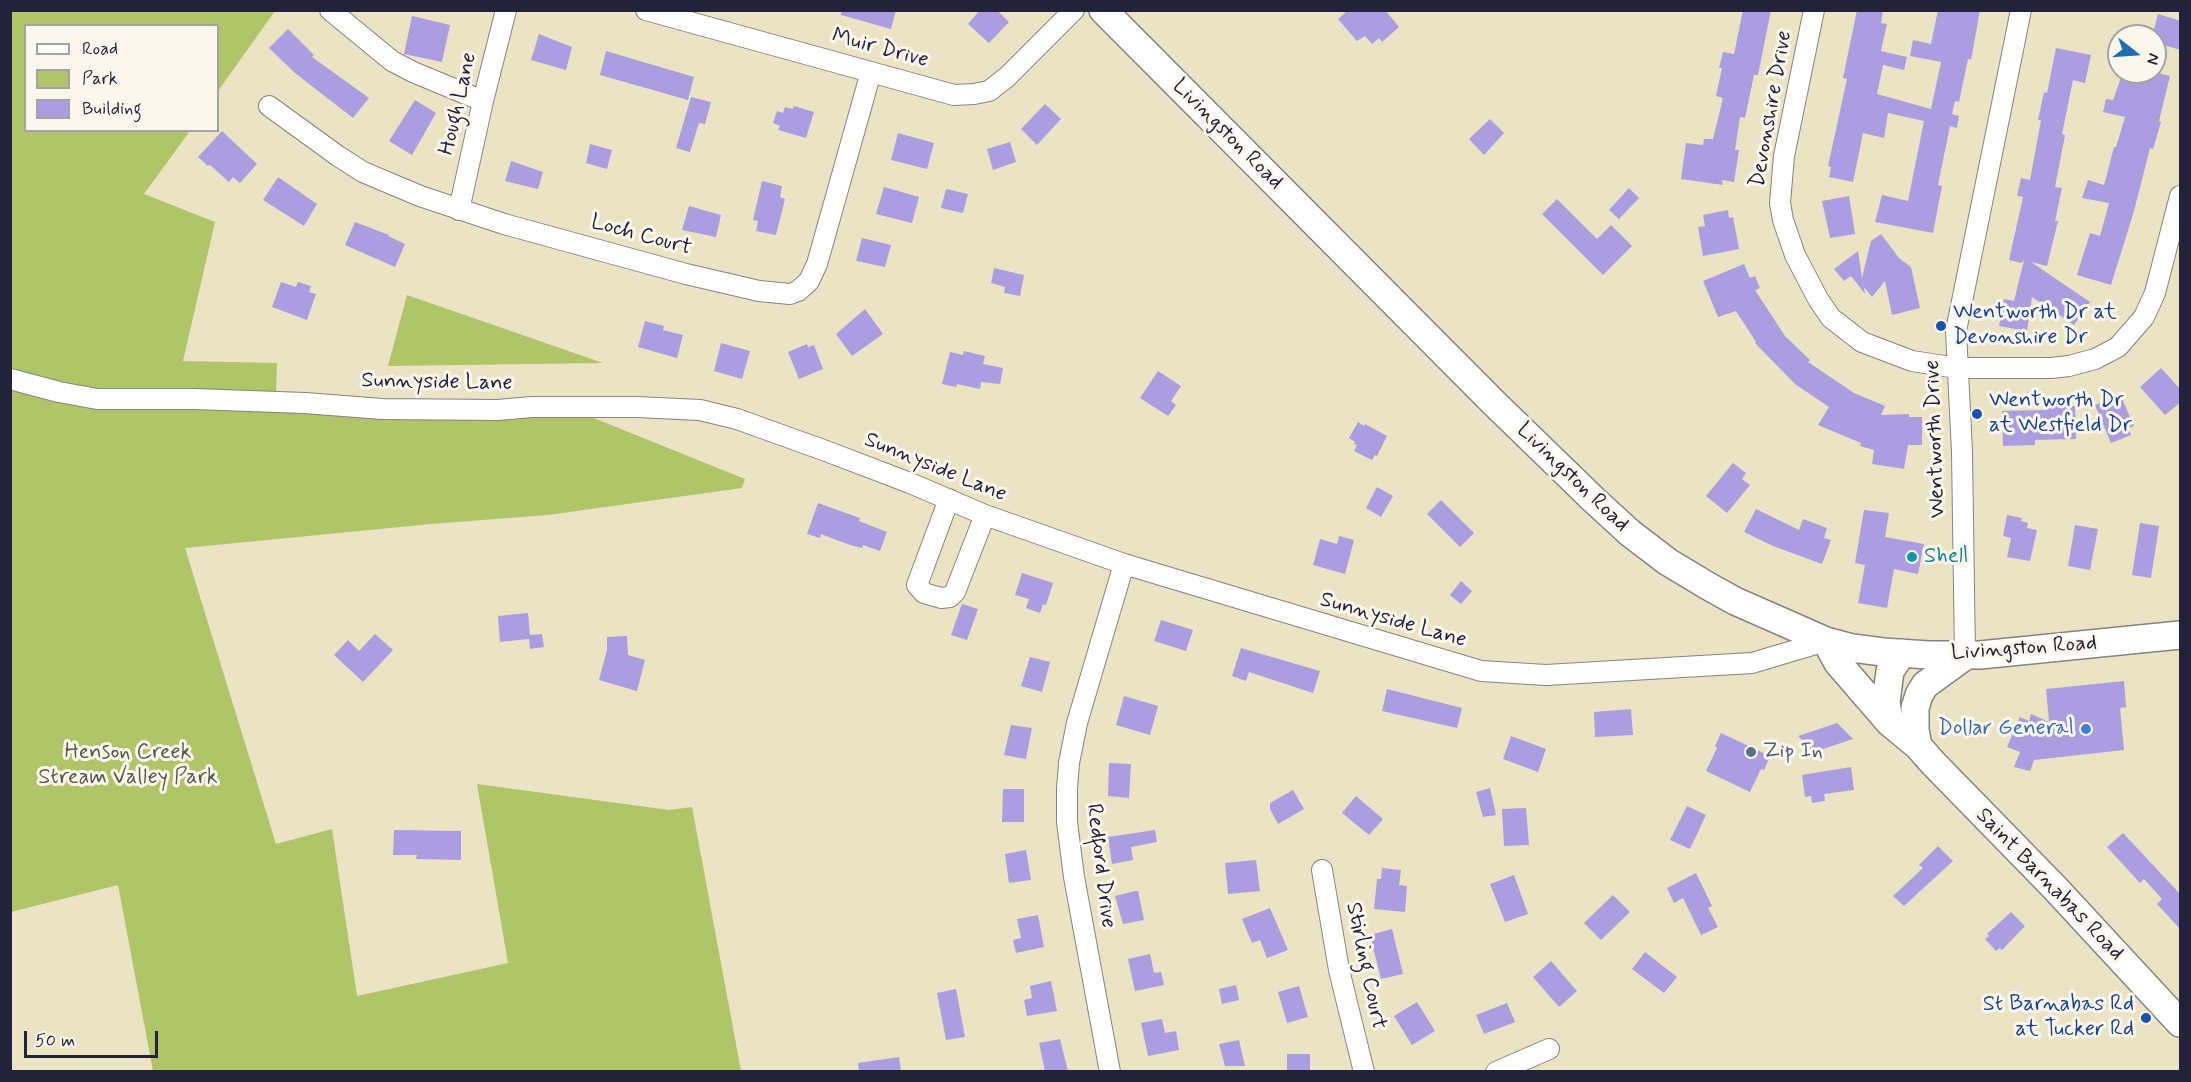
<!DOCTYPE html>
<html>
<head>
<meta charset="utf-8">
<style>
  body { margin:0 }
  #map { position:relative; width:2191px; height:1082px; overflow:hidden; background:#ebe4c4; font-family:Mynerve,sans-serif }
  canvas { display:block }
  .frame { position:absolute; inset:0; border:12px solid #22223b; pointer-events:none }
  .legend { position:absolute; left:24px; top:24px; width:195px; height:108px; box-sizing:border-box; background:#fbf7ec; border:2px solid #a4a2a5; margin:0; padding:8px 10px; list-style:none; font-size:18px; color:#22223b }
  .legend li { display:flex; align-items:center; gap:12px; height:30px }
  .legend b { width:30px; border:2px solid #a4a2a5 }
  .north { position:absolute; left:2107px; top:24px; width:60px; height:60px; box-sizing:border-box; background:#fbf7ec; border:2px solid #a4a2a5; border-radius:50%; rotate:107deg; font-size:16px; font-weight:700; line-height:24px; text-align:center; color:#22223b }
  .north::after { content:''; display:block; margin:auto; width:21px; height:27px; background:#1f6fb2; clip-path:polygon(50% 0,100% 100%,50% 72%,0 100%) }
  .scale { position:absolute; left:24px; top:1031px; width:134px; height:27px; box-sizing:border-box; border:3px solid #22223b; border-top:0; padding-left:8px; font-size:18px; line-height:21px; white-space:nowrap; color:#22223b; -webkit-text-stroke:4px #fbf7ec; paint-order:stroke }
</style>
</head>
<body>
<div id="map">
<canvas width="2191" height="1082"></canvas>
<div class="frame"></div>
<ul class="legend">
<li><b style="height:8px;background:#fff"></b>Road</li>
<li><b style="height:16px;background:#b0c468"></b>Park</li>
<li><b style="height:16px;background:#ab9ee0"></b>Building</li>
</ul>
<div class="north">N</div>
<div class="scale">50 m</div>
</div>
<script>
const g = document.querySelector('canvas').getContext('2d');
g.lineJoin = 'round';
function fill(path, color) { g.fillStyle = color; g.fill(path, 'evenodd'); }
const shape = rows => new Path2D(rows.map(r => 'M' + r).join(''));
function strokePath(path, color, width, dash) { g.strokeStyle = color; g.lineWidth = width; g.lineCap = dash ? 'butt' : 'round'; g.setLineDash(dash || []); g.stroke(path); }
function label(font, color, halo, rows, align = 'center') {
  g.font = font + ' Mynerve,sans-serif'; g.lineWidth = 6; g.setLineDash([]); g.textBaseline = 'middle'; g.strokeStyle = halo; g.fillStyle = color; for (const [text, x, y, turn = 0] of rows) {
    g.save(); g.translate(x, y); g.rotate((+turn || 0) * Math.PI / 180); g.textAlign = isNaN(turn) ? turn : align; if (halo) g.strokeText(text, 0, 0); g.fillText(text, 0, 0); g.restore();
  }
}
fill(shape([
  [11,11,275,11,218,91,218,26,26,26,26,130,190,131,144,194,215,222,183,361,277,363,276,398,554,402,745,479,742,488,548,515,431,524,185,548,276,844,332,829,357,996,508,963,477,784,669,810,692,807,741,1071,153,1071,118,885,11,912],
  [407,295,603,363,388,366]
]), '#b0c468');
fill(shape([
  [841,10,896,10,891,29,841,15],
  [980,10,997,10,1009,22,989,43,968,24],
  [1348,10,1385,10,1399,27,1382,42,1379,38,1372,44,1365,36,1357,41,1338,19],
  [1743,10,1771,10,1758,75,1754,75,1745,118,1740,117,1735,150,1739,150,1734,182,1722,180,1723,185,1681,179,1686,143,1703,145,1704,139,1713,139,1723,98,1716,96,1722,68,1719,68,1723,52,1734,54],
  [1857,10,1883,10,1881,23,1887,24,1881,51,1907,57,1904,70,1883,65,1877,94,1931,109,1941,62,1910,56,1913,40,1931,44,1938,10,1980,10,1971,60,1968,59,1959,102,1955,101,1952,114,1959,116,1957,128,1950,126,1938,185,1942,186,1933,233,1875,222,1882,195,1908,201,1924,121,1888,113,1884,138,1863,133,1853,182,1829,177,1831,167,1828,166,1847,79,1843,78],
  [2158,14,2181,21,2181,50,2156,43,2159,35,2153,33],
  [412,16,450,25,442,62,404,54],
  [288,29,314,55,312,57,369,98,353,118,295,73,269,48],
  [539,34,572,47,566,70,531,60],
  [2056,48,2091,55,2085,83,2073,80,2062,134,2065,135,2055,187,2062,188,2055,221,2058,221,2047,266,2031,262,2090,302,2074,325,2032,297,2027,331,1999,326,2004,299,2014,301,2024,260,2021,263,2009,260,2023,197,2017,196,2021,178,2030,180,2041,120,2038,120,2044,92,2047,93],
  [606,51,694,77,688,100,600,75],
  [2123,72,2154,72,2170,76,2159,121,2161,122,2153,149,2150,148,2134,211,2111,285,2077,275,2090,233,2100,236,2109,203,2082,198,2088,180,2104,185,2114,147,2116,147,2125,117,2103,112,2106,99,2113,100],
  [691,97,711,102,705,124,699,123,690,152,676,148],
  [415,100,436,113,412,155,389,141],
  [1045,104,1061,119,1037,145,1021,129],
  [794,106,814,112,806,138,778,130,780,126,773,123,777,111,783,113,785,107,793,109],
  [1490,119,1504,133,1484,155,1469,139],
  [222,131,257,164,240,183,233,177,229,182,210,165,208,166,198,157],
  [898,133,934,143,927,169,891,160],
  [1010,142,1016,162,993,170,987,149],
  [590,144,612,150,607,169,586,163],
  [511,161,543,172,538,189,505,181],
  [278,177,317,204,304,226,263,200],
  [762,181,782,186,780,197,785,199,776,235,756,231,758,221,753,220],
  [884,187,919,197,912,223,876,214],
  [1629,188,1639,198,1619,219,1609,210],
  [946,189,968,194,963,213,941,208],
  [1849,196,1855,234,1830,238,1822,201],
  [1557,199,1597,239,1611,225,1632,246,1603,275,1542,214],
  [689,206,721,215,716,237,682,230],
  [1728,210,1729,218,1733,217,1739,249,1703,256,1698,227,1705,226,1703,215],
  [355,222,389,235,388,236,405,244,395,267,345,245],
  [1881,234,1899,258,1911,267,1920,308,1892,315,1885,281,1872,297,1864,287,1865,294,1851,276,1844,281,1834,269,1858,251,1862,278,1871,241],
  [862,238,891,245,885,267,856,261],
  [1744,264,1750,278,1755,276,1760,288,1755,290,1785,336,1810,360,1808,362,1854,393,1885,406,1881,415,1909,414,1909,417,1922,417,1922,445,1908,445,1904,469,1872,464,1874,450,1860,446,1861,443,1818,425,1829,407,1795,384,1755,343,1756,342,1736,311,1718,317,1703,281],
  [994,268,1024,275,1020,296,1004,293,1005,287,991,283],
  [281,282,296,287,298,282,311,286,309,292,316,294,307,320,272,307],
  [865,309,883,334,852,356,836,334],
  [645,321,664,326,663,330,683,335,677,358,638,347],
  [721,343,750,351,742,379,714,371],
  [807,344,808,347,814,345,823,369,799,379,788,352],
  [964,351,985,356,983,364,1003,368,1000,384,981,382,980,389,957,384,956,387,942,384,950,352,963,355],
  [2161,368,2181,390,2181,402,2165,415,2140,387],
  [1158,371,1181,386,1171,401,1176,405,1168,416,1140,398],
  [2120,394,2134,426,2128,428,2131,435,2111,443,2095,405],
  [2075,406,2076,439,2035,440,2035,445,2003,446,2002,411,2047,410,2046,407],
  [1358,422,1364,426,1365,424,1387,436,1377,456,1375,455,1372,460,1354,451,1357,445,1354,444,1355,442,1349,438],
  [1733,463,1746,473,1742,479,1750,485,1727,513,1706,496],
  [1377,487,1393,496,1381,517,1366,508],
  [1441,500,1474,533,1460,547,1427,514],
  [818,503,860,518,859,521,887,532,880,551,863,545,862,548,850,545,821,534,820,538,807,534],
  [1756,509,1799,530,1803,519,1827,528,1824,538,1831,540,1822,564,1773,546,1744,532],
  [1864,510,1889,513,1885,537,1924,544,1918,574,1894,569,1887,608,1858,603,1865,565,1855,563],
  [2007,515,2022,518,2021,521,2028,523,2027,528,2037,530,2030,561,2007,557,2011,538,2003,536],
  [2140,523,2159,526,2151,578,2132,575],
  [2075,525,2098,529,2090,570,2068,566],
  [1339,536,1354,540,1345,574,1313,565,1320,539,1337,544],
  [1022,573,1053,583,1046,605,1043,604,1040,613,1026,608,1029,599,1015,595],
  [1461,581,1472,591,1461,604,1450,595],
  [962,604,978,609,967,640,951,635],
  [528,613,530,635,542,634,544,647,530,649,529,639,500,642,498,616],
  [1161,620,1193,630,1186,651,1154,641],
  [375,634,393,650,363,682,334,655,348,640,359,651],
  [627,636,628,655,645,660,637,691,599,680,607,650,607,637],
  [1241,648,1320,671,1313,693,1249,672,1246,681,1232,676],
  [1030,657,1050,662,1042,692,1021,686],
  [2124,681,2126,707,2120,708,2124,750,2034,760,2030,771,2014,767,2020,752,2007,747,2020,717,2029,721,2031,714,2049,722,2046,689],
  [1387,689,1462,708,1457,728,1382,711],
  [1124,696,1158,706,1150,735,1116,725],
  [1631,709,1633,735,1595,737,1594,712],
  [1837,723,1853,739,1814,752,1798,736],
  [1011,725,1032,728,1026,759,1004,755],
  [1721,733,1770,756,1764,770,1761,769,1750,792,1706,771,1717,748,1715,746],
  [1511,736,1546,749,1538,772,1503,759],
  [1109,763,1131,764,1129,798,1108,796],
  [1851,767,1854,790,1824,794,1825,801,1812,803,1811,796,1805,797,1802,775],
  [1490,788,1496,815,1483,817,1476,792],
  [1003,789,1024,789,1024,822,1002,822],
  [1293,790,1304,809,1278,824,1270,809,1270,803],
  [1356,796,1383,819,1369,835,1342,813],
  [1687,806,1706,815,1690,849,1670,840],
  [1526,808,1529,845,1504,846,1502,809],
  [394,830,461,831,461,860,416,859,417,855,393,855],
  [1155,830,1157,842,1131,847,1133,860,1112,864,1108,837],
  [2123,833,2181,895,2181,930,2157,904,2162,899,2144,879,2140,883,2107,847],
  [1938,846,1953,861,1904,906,1893,896,1923,868,1919,865],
  [1026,850,1031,880,1009,883,1005,854],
  [1256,860,1260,891,1228,894,1225,863],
  [1382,868,1401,870,1399,885,1407,886,1405,912,1374,909,1377,879,1381,879],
  [1696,873,1712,906,1708,908,1718,927,1701,935,1683,898,1674,903,1667,888],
  [1514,875,1528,914,1505,922,1490,884],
  [1135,891,1138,891,1144,920,1123,924,1115,896],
  [1613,895,1630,912,1601,940,1584,923],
  [1270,908,1288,950,1267,958,1260,940,1252,943,1242,919],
  [2011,912,2025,926,2002,950,2000,948,1996,951,1985,939,1989,936,1987,934],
  [1038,915,1044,947,1016,953,1013,940,1021,938,1017,919],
  [1392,929,1403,974,1381,979,1370,935],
  [1645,952,1677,977,1664,993,1632,969],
  [1150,954,1154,973,1161,972,1164,985,1135,991,1128,959],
  [1551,961,1577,991,1559,1007,1533,977],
  [1051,981,1057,1011,1027,1016,1024,1000,1032,998,1030,986],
  [1236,985,1239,1000,1222,1004,1219,989],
  [1299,986,1308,1017,1287,1023,1278,992],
  [956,989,965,1037,946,1040,937,993],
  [1417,1002,1435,1031,1412,1045,1394,1016],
  [1507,1003,1515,1022,1484,1034,1476,1015],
  [1162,1019,1165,1033,1176,1031,1179,1050,1148,1056,1141,1023],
  [1060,1039,1068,1071,1045,1071,1039,1043],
  [1239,1040,1245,1066,1225,1066,1219,1044],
  [1287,1054,1310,1054,1310,1071,1287,1071],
  [899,1057,901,1071,859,1071,858,1063]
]), '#ab9ee0');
const street = shape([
  [330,10,392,61,413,72,483,101],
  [646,10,954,95,974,94,989,91,1007,77,1074,10],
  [1814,10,1784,156,1780,203,1783,220,1795,255,1818,299,1831,318,1862,342,1912,361,1957,368,2051,368,2069,366,2095,359,2118,347,2144,317,2155,293,2180,196],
  [269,106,338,156,363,172,420,196,504,224,686,274,759,291,790,294,798,291,809,281,817,264,871,72],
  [459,210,483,101,506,10],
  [10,379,59,392,97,399,194,399,305,403,382,409,498,410,532,407,637,407,700,410,737,419,826,451,910,483,985,515,1124,564,1481,671,1546,675,1752,663,1826,641],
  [949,499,917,585,924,593,941,598,950,597,955,592,985,515],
  [1965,656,1962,452,1956,331,2021,10],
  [1322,870,1339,970,1364,1072],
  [1110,1072,1074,877,1067,822,1067,789,1069,763,1077,723,1124,564],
  [1496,1072,1549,1049]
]);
const secondary = shape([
  [1103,10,1494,403,1594,500,1630,533,1668,562,1708,586,1735,601,1826,641,1852,648,1883,652,1929,655,1980,655,2180,635],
  [1826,641,1838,663,1889,722],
  [1902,653,1890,671,1886,702,1889,722,1918,746,1933,763,2055,888,2180,1023],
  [1918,746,1915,730,1915,708,1919,695,1925,685,1965,656]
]);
strokePath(street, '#868380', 22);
strokePath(secondary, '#868380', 30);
strokePath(street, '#fff', 20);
strokePath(secondary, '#fff', 27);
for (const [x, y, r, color] of [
  [1941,326,6,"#1a4fb4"],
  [1977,414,6,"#1a4fb4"],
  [1912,557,6,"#0f9aa8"],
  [2086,729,6,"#3f7fe0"],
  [1751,752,6,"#5c6f8a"],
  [2146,1018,6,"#1a4fb4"]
]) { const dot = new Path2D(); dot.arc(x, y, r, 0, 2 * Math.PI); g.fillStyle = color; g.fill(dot); strokePath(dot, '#fbf7ec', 2); }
label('22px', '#22223b', '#fbf7ec', [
  ["Muir Drive",880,49,15],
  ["Hough Lane",459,104,-77],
  ["Devonshire Drive",1772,109,-80],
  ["Livingston Road",1227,135,45],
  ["Loch Court",641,236,15],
  ["Sunnyside Lane",437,383,1],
  ["Wentworth Drive",1936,439,-92],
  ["Sunnyside Lane",935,468,22],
  ["Livingston Road",1572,478,44],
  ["Sunnyside Lane",1393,621,16],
  ["Livingston Road",2024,649,-4],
  ["Redford Drive",1100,866,83],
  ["Saint Barnabas Road",2049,885,46],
  ["Stirling Court",1365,966,78]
]);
label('22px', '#164399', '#fbf7ec', [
  ["Wentworth Dr at",1953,313],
  ["Devonshire Dr",1953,338],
  ["Wentworth Dr",1989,401],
  ["at Westfield Dr",1989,426],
  ["St Barnabas Rd",2134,1005,"right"],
  ["at Tucker Rd",2134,1030,"right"]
], 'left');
label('22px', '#0d838f', '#fbf7ec', [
  ["Shell",1924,557]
], 'left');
label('22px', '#366cbe', '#fbf7ec', [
  ["Dollar General",2074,729]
], 'right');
label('22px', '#4e5e75', '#fbf7ec', [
  ["Zip In",1763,752]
], 'left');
label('22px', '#545b4b', '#fbf7ec', [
  ["Henson Creek",128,753],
  ["Stream Valley Park",128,778]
]);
</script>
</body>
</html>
